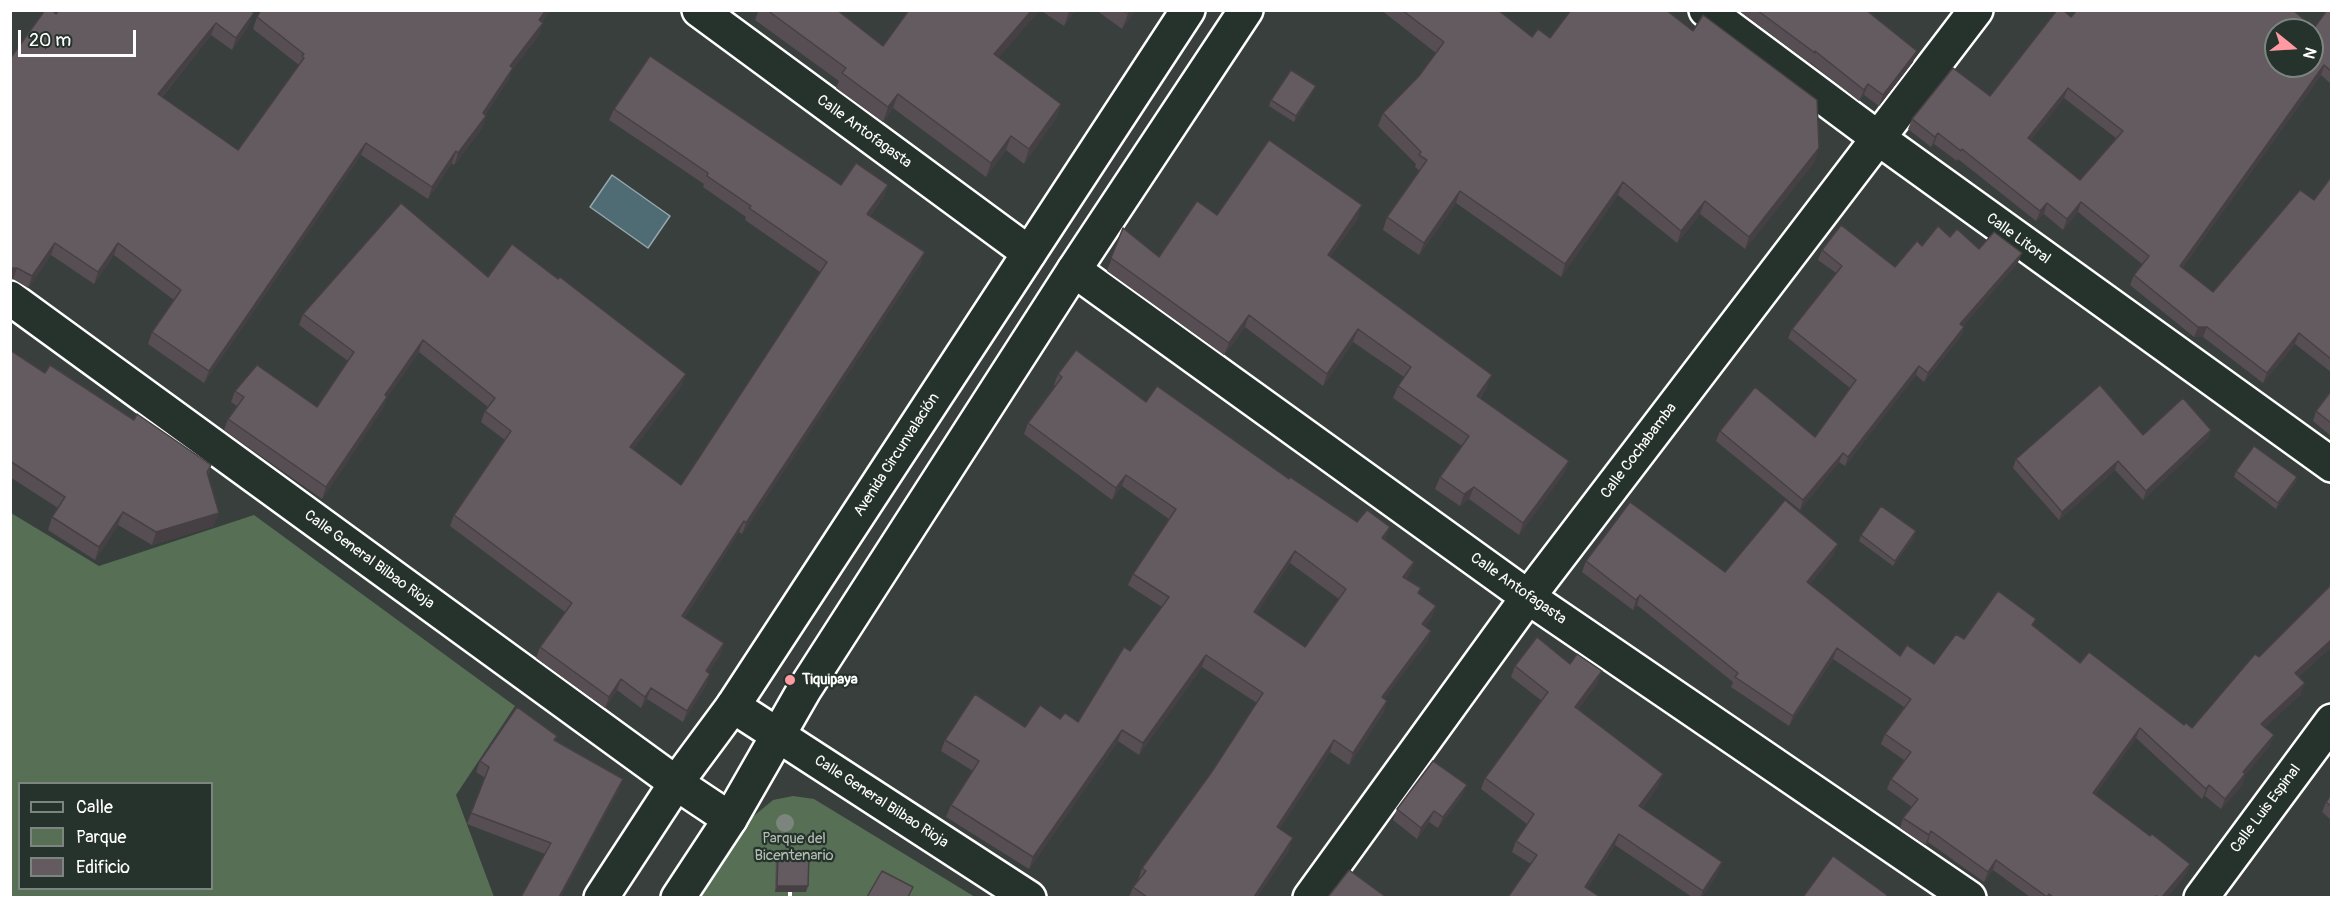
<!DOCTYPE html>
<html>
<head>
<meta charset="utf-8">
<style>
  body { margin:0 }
  #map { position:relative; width:2342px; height:908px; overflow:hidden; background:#393f3d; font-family:Pangolin,sans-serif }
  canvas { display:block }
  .frame { position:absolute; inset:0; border:12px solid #fff; pointer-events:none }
  .legend { position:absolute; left:18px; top:782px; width:195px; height:108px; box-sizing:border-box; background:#26332d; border:2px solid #7d8581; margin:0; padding:8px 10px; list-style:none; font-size:18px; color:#fff }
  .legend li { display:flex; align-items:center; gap:12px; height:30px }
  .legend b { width:30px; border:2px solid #7d8581 }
  .north { position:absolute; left:2264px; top:18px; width:60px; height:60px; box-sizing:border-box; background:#26332d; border:2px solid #7d8581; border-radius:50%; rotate:108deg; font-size:16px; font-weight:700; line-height:24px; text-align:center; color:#fff }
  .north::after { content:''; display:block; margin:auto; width:21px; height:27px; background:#ff9aa2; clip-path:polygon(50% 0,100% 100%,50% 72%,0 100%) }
  .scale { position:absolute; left:18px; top:30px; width:118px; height:27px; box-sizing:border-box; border:3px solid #fff; border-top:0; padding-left:8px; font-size:18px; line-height:21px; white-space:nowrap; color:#fff; -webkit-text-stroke:4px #26332d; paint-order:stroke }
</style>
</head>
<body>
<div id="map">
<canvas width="2342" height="908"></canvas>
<div class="frame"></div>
<ul class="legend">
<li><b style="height:8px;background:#26332d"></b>Calle</li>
<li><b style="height:16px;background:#566f55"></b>Parque</li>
<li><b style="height:16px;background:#645b61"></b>Edificio</li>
</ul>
<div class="north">N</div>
<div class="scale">20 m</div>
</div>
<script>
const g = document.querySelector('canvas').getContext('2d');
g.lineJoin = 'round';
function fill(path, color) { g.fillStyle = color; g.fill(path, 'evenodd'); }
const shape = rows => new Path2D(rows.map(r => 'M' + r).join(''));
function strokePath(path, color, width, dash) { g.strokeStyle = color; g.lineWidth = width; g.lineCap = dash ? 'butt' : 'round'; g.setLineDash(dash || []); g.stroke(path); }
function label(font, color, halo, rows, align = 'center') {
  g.font = font + ' Pangolin,sans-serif'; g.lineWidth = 4.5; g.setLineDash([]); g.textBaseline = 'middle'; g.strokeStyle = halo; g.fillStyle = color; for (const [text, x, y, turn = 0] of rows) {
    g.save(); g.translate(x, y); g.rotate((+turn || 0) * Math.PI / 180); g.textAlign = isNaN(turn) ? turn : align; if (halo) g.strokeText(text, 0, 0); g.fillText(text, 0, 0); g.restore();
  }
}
fill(shape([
  [11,513,99,566,254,515,515,706,456,795,494,897,11,897],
  [20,784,212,784,212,888,20,888],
  [793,796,814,799,975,897,700,898,750,819,773,800]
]), '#566f55');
const water = shape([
  [612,175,670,216,648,248,590,207,612,175]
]);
fill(water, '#4f6c75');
strokePath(water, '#95a7ac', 1.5);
const minor = shape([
  [699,10,1029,253],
  [1706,10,1878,138,2332,465],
  [1074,270,1528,597,1969,898],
  [10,298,676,783,730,819],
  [733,706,1029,898],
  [1310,898,1528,597,1976,10],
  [2201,898,2332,721]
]);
const major = shape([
  [601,898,676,783,733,706,1188,10],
  [678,898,730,819,804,690,1074,270,1246,10]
]);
strokePath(minor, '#fff', 38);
strokePath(major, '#fff', 38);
strokePath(shape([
  [790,898,790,892]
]), '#fff', 4, [6, 4.5]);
strokePath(minor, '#26332d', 33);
strokePath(major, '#26332d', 33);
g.fillStyle = '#7c857d';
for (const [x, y] of [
  [785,823]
]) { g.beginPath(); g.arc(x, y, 9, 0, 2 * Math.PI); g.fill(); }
fill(shape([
  [261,10,550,10,542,22,539,35,512,70,508,80,485,115,486,116,482,128,454,165,452,163,428,199,361,155,204,383,148,344,152,332,174,300,114,255,94,284,51,255,28,288,13,279,56,14,249,25,232,50,211,35,162,97,238,150,299,65,253,29,257,17],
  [755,10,841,10,839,13,883,46,1040,10,998,57,1061,104,1056,118,1024,164,1006,150,986,177,893,108,883,122,836,88,839,81,755,20,758,12],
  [1040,10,1075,10,1064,26],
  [1096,10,1135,10,1122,29],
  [1381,10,1498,10,1532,37,1550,38,1815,161,1745,249,1700,214,1677,243,1618,195,1561,277,1456,203,1419,255,1383,230,1387,217,1420,171,1415,167,1416,164,1378,126,1383,113,1419,76,1436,53],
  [1738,10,1866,10,1913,62,1879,106,1864,95,1859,101,1811,63,1811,64],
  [2331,10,2331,84,2321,75,2182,268,2213,292,2314,200,2331,177,2331,372,2295,344,2263,383,2203,337,2194,337,2130,285,2134,275,2142,264,2078,212,2063,230,2044,214,2036,221,1958,159,1957,161,1934,144,1931,147,1908,129,1912,119,1990,96,2314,28],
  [2064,98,2116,138,2080,180,2031,140],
  [1313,92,1294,122,1269,106,1271,100],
  [614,109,841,185,888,185,884,196,870,216,921,263,742,534,739,532,684,618,724,643,720,655,708,672,710,674,706,685,683,722,647,699,641,708,617,690,605,708,536,658,540,647,565,612,450,526,454,515,505,440,481,422,485,411,488,407,419,352,387,397,383,408,322,499,224,430,228,419,237,406,231,402,235,391,317,407,348,361,299,325,303,314,488,277,682,385,633,449,681,485,820,272,745,220,746,217,703,187,704,184,609,120],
  [1217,215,1358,218,1330,257,1487,387,1480,398,1569,461,1564,473,1519,535,1469,499,1460,506,1435,489,1440,477,1462,446,1393,398,1398,386,1404,377,1353,342,1323,386,1245,327,1224,355,1107,271,1123,228,1159,257],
  [1950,237,1979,249,2022,253,2018,262,1963,326,1964,327,1961,336,1924,382,1916,375,1845,466,1839,462,1800,510,1716,441,1720,431,1815,437,1850,388,1788,338,1792,329,1836,273,1818,260,1822,250,1895,267,1922,246],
  [10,350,45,373,134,420,211,465,208,475,214,526,152,545,118,525,95,560,48,530,52,517,58,508,10,477],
  [1058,374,1146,402,1289,479,1357,522,1386,539,1385,540,1414,562,1410,573,1406,579,1421,588,1419,594,1436,606,1431,618,1425,626,1431,631,1427,642,1384,699,1387,701,1383,713,1349,765,1330,752,1279,829,1289,850,1257,897,1129,897,1133,887,1139,880,1138,880,1142,868,1211,773,1257,703,1202,667,1139,755,1118,741,1029,869,946,817,951,805,973,771,941,751,945,740,1025,727,1060,719,1078,722,1162,607,1128,585,1133,574,1169,519,1122,486,1112,500,1024,434,1028,423,1055,386,1054,385],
  [1290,563,1339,599,1305,647,1256,614],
  [2331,391,2331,436,2313,421,2316,411],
  [2211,430,2208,438,2143,500,2115,470,2059,520,2013,468,2016,459],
  [2236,471,2297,477,2295,483,2276,509,2234,477],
  [1861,535,1914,537,1893,566,1859,541],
  [1834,554,1809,585,1900,656,1934,664,1964,639,2033,627,2080,663,2184,725,2192,728,2259,657,2331,585,2331,647,2298,677,2301,694,2265,727,2270,745,2245,775,2242,785,2221,809,2205,796,2202,799,2136,738,2095,795,2150,836,2190,864,2186,874,2167,897,2030,897,1993,870,1984,882,1928,842,1925,845,1900,828,1903,818,1912,807,1887,789,1891,779,1904,760,1881,744,1885,734,1904,707,1833,659,1789,726,1731,687,1733,682,1637,605,1633,610,1582,572,1586,561,1725,572],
  [1570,664,1598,682,1578,709,1659,785,1642,808,1718,873,1702,897,1692,897,1615,845,1587,889,1531,864,1512,852,1516,841,1527,824,1481,789,1485,778,1542,701,1511,677,1515,666],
  [557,736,555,741,619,790,545,854,467,824,485,778,476,772,480,761],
  [2331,795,2331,820,2322,812,2326,802],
  [1462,796,1438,828,1429,822,1417,839,1393,820,1397,809],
  [778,854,806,892,775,892,776,860]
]), '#564e53');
fill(shape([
  [546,10,550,10,535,32,539,20],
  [1032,10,1040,10,989,69,994,54],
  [1070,10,1075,10,1064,26,1069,12],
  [1130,10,1135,10,1122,29,1128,14],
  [254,13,249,25,232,50,236,38],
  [216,23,211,35,154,106,158,94],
  [543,23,539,35,512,70,508,80,478,125,483,113,510,66],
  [1917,51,1913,62,1879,106,1883,95],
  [2324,65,2321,75,2176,276,2180,266],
  [1868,84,1864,95,1859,101,1864,90],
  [1316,86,1313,92,1294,122,1296,116],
  [2068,88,2064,98,2025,148,2028,138],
  [898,94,893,108,883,122,888,107],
  [1061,104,1056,118,1024,164,1029,149],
  [486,116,482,128,454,165,458,153],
  [1938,133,1934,144,1931,147,1935,137],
  [1011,136,1006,150,986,177,991,163],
  [366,143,361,155,204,383,209,371],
  [1819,148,1815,161,1745,249,1749,237],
  [456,151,452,163,428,199,432,187],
  [1623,182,1618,195,1561,277,1565,264],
  [888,185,884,196,863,225,867,214],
  [1460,191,1456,203,1419,255,1424,243],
  [1705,201,1700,214,1677,243,1681,231],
  [2081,202,2078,212,2063,230,2067,219],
  [2047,203,2044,214,2036,221,2040,211],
  [1362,205,1358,218,1323,267,1328,255],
  [55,243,51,255,28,288,32,276],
  [118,243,114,255,94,284,98,272],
  [925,252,921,263,742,534,746,523],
  [2022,253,2018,262,1957,333,1960,324],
  [10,268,17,268,13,279,10,280],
  [1249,315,1245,327,1224,355,1229,343],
  [1964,327,1961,336,1924,382,1928,373],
  [2198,327,2207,327,2203,337,2194,337],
  [1358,329,1353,342,1323,386,1327,374],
  [2299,333,2295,344,2263,383,2267,373],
  [423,340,419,352,387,397,383,408,322,499,326,487,385,395],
  [1919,366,1916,375,1845,466,1848,457],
  [686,374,682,385,626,458,630,447],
  [1492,375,1487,387,1472,408,1477,396],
  [2211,430,2208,438,2143,500,2146,491],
  [1843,453,1839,462,1800,510,1803,500],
  [1569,461,1564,473,1519,535,1523,523],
  [2118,461,2115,470,2059,520,2062,512],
  [1126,475,1122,486,1112,500,1116,488],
  [2297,477,2295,483,2276,509,2278,503],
  [1474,487,1469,499,1460,506,1464,494],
  [123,512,118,525,95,560,99,547],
  [219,513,214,526,152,545,156,532],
  [744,521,739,532,678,627,682,616],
  [1390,527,1386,539,1378,550,1382,538],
  [1916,531,1914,537,1893,566,1895,561],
  [1838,544,1834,554,1803,593,1807,582],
  [1295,551,1290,563,1250,624,1254,612],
  [1414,562,1410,573,1399,588,1403,577],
  [1640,595,1637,605,1633,610,1636,600],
  [1436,606,1431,618,1418,636,1422,624],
  [1431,631,1427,642,1377,709,1382,697],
  [2331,640,2331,647,2291,683,2295,673],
  [724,643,720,655,702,682,706,671],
  [1837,648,1833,659,1789,726,1793,716],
  [1206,655,1202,667,1139,755,1143,743],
  [1602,671,1598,682,1571,718,1575,707],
  [710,674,706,685,683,722,687,711],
  [621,679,617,690,605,708,609,697],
  [2305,683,2301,694,2258,734,2261,724],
  [651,688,647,699,641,708,645,697],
  [1387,701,1383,713,1349,765,1353,753],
  [2140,728,2136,738,2089,804,2093,793],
  [1122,730,1118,741,1029,869,1033,857],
  [2274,735,2270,745,2245,775,2242,785,2221,809,2225,799,2243,772],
  [1334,740,1330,752,1273,838,1277,827],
  [1663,774,1659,785,1635,817,1639,806],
  [623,779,619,790,561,897,559,897],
  [1467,785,1462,796,1438,828,1443,817],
  [2209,785,2205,796,2202,799,2206,789],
  [1434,811,1429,822,1417,839,1421,828],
  [1931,831,1928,842,1925,845,1929,835],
  [1619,834,1615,845,1582,897,1585,887],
  [1293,838,1289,850,1257,897,1254,897],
  [1996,860,1993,870,1984,882,1988,872],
  [1722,862,1718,873,1702,897,1700,897,1703,891],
  [2190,864,2186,874,2167,897,2162,897],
  [777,886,808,886,806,892,775,892]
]), '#464044');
const building = shape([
  [45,10,51,10,56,14,59,10,250,10,254,13,236,38,216,23,158,94,238,150,304,58,302,56,304,54,257,17,261,10,546,10,539,20,543,23,510,66,513,68,483,113,486,116,458,153,456,151,432,187,366,143,209,371,152,332,181,290,118,243,98,272,55,243,32,276,17,268,10,268,10,59,45,10],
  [767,10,837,10,883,46,909,10,1032,10,994,54,1061,104,1029,149,1011,136,991,163,898,94,888,107,842,73,846,68,767,10],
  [1122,10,1130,10,1128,14,1122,10],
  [1402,10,1498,10,1532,37,1538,29,1550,38,1571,10,1666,10,1693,31,1703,15,1817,100,1819,148,1749,237,1705,201,1681,231,1623,182,1565,264,1460,191,1424,243,1387,217,1427,160,1419,155,1421,152,1383,113,1419,76,1444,42,1402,10],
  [1757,10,1866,10,1917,51,1883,95,1868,84,1864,90,1815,51,1815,53,1757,10],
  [2057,10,2063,10,2071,17,2077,10,2293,10,2314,28,2327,10,2331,10,2331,71,2324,65,2180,266,2213,292,2300,190,2314,200,2331,177,2331,359,2299,333,2267,373,2207,327,2198,327,2134,275,2149,256,2081,202,2067,219,2047,203,2040,211,1962,149,1961,151,1938,133,1935,137,1912,119,1953,68,1990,96,2057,10],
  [2276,30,2312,30,2312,66,2276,66,2276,30],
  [2068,88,2123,131,2080,180,2028,138,2068,88],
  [650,56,841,185,856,163,888,185,867,214,925,252,746,523,744,521,682,616,724,643,706,671,710,674,687,711,651,688,645,697,621,679,609,697,540,647,572,603,454,515,511,431,485,411,495,398,423,340,385,395,387,397,326,487,228,419,244,397,235,391,257,365,317,407,354,352,303,314,401,203,488,277,512,244,558,279,560,277,686,374,630,447,681,485,827,262,749,208,751,206,707,176,708,173,614,109,650,56],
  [1291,70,1316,86,1296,116,1271,100,1291,70],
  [1269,140,1362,205,1328,255,1492,375,1477,396,1569,461,1523,523,1474,487,1464,494,1440,477,1469,436,1398,386,1411,367,1358,329,1327,374,1249,315,1229,343,1111,258,1123,228,1159,257,1197,201,1217,215,1269,140],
  [1841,225,1895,267,1917,241,1922,246,1938,226,1950,237,1957,229,1979,249,1994,232,2022,253,1960,324,1964,327,1928,373,1919,366,1848,457,1843,453,1803,500,1720,431,1755,387,1815,437,1856,380,1792,329,1842,266,1822,250,1841,225],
  [10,350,45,373,50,365,134,420,137,414,211,465,207,472,219,513,156,532,123,512,99,547,52,517,65,497,10,461,10,350],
  [1076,350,1146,402,1157,386,1289,479,1290,477,1357,522,1367,510,1390,527,1382,538,1414,562,1403,577,1421,588,1418,593,1436,606,1422,624,1431,631,1382,697,1387,701,1353,753,1334,740,1277,827,1293,838,1254,897,1147,897,1133,887,1146,871,1142,868,1211,773,1263,693,1206,655,1143,743,1122,730,1033,857,951,805,979,761,945,740,975,694,1025,727,1040,705,1060,719,1065,713,1078,722,1124,647,1130,651,1169,597,1133,574,1176,509,1126,475,1116,488,1028,423,1062,377,1058,374,1076,350],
  [1295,551,1346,589,1305,647,1254,612,1295,551],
  [2100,385,2143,435,2183,398,2211,430,2146,491,2118,461,2062,512,2016,459,2100,385],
  [2331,391,2331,423,2316,411,2331,391],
  [2254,446,2297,477,2278,503,2236,471,2254,446],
  [1785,500,1838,544,1807,582,1900,656,1907,645,1934,664,1956,634,1964,639,1998,591,2036,619,2032,625,2080,663,2089,652,2184,725,2186,723,2192,728,2255,654,2259,657,2331,585,2331,640,2295,673,2305,683,2261,724,2274,735,2243,772,2245,774,2225,799,2209,785,2206,789,2140,728,2093,793,2150,836,2152,834,2190,864,2162,897,2159,897,2156,896,2155,897,2053,897,2049,894,2047,897,1996,860,1988,872,1931,831,1929,835,1903,818,1918,799,1891,779,1911,752,1885,734,1911,699,1837,648,1793,716,1735,677,1738,673,1640,595,1636,600,1586,561,1630,502,1725,572,1785,500],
  [1881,506,1916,531,1895,561,1861,535,1881,506],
  [1537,637,1570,664,1577,654,1602,671,1575,707,1663,774,1639,806,1722,862,1703,891,1619,834,1585,887,1600,897,1508,897,1537,855,1516,841,1534,814,1485,778,1548,692,1515,666,1537,637],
  [517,707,557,736,554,740,623,779,559,897,521,897,551,843,471,813,489,767,480,761,517,707],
  [1433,761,1467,785,1443,817,1434,811,1421,828,1397,809,1433,761],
  [2331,795,2331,806,2326,802,2331,795],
  [778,854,809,855,808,886,777,886,778,854],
  [1833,856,1887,895,1886,897,1803,897,1833,856],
  [1349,870,1386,897,1328,897,1349,870],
  [882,871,913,887,908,897,867,897,882,871]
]);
fill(building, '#645b61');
strokePath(building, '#464044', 1.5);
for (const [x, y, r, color] of [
  [790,680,6,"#ff9aa2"]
]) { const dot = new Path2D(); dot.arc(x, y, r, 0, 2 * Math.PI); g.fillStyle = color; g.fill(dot); strokePath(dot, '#26332d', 2); }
label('15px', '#fff', '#26332d', [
  ["Calle Antofagasta",864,132,36],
  ["Calle Litoral",2018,239,36],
  ["Calle Cochabamba",1639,451,-53],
  ["Avenida Circunvalación",897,455,-57],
  ["Calle General Bilbao Rioja",369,560,36],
  ["Calle Antofagasta",1518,589,35],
  ["Calle General Bilbao Rioja",881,802,33],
  ["Calle Luis Espinal",2266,809,-53]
]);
label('bold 15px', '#fff', '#26332d', [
  ["Tiquipaya",802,680]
], 'left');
label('15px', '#b3beb2', '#26332d', [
  ["Parque del",794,839],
  ["Bicentenario",794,856]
]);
</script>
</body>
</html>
